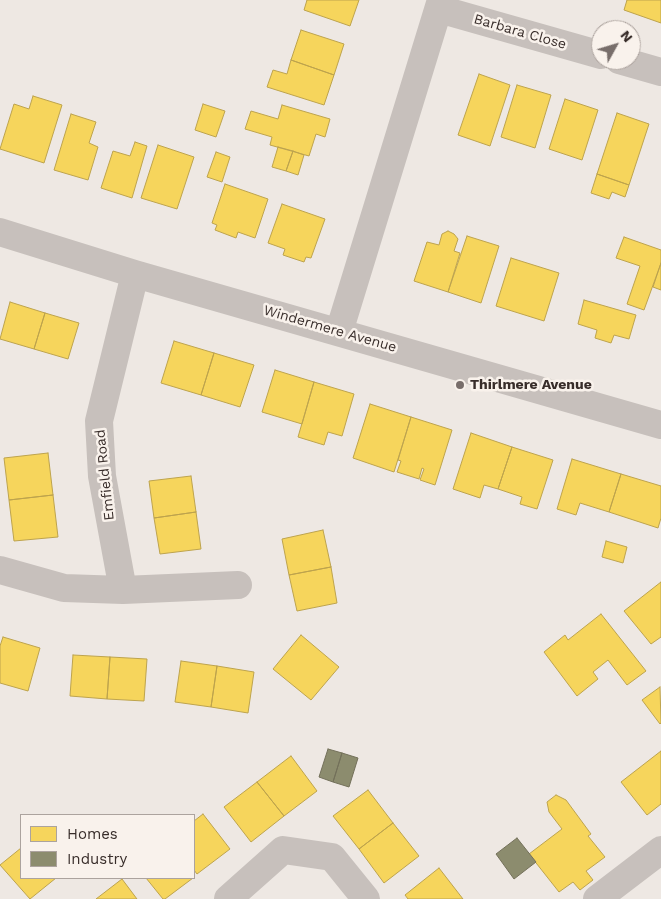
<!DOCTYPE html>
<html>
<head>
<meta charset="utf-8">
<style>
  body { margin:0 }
  #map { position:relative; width:661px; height:899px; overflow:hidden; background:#eee8e3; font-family:"Work Sans",sans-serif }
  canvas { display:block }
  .legend { position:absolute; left:20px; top:814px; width:175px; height:65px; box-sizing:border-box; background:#f9f2ec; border:1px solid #aca39e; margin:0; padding:6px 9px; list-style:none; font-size:15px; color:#382d2a }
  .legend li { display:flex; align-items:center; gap:10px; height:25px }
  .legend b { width:25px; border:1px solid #aca39e }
  .north { position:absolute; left:591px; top:20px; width:50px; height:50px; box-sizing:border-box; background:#f9f2ec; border:1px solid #aca39e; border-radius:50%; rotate:51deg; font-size:14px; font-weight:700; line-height:20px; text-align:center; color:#382d2a }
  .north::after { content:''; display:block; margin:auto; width:18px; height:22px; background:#786e6b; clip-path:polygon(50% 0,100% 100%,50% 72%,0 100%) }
</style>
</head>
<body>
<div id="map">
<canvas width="661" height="899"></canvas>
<ul class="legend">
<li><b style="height:14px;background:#f6d55c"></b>Homes</li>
<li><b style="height:14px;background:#8c8c6e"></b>Industry</li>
</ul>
<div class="north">N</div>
</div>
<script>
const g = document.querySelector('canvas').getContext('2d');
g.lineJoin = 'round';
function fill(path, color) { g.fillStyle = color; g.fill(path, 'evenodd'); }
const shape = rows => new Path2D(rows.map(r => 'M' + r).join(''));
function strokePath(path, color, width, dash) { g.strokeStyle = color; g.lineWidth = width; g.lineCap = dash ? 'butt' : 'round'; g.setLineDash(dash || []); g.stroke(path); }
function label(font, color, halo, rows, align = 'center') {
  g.font = font + ' "Work Sans",sans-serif'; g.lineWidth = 5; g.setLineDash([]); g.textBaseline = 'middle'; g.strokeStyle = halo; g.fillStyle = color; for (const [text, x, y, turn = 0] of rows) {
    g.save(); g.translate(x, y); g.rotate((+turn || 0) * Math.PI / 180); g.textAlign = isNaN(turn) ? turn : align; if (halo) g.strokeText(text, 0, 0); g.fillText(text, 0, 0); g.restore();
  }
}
const homes = shape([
  [307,0,359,0,350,26,304,10,307,0],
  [627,0,661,0,661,23,624,10,627,0],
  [301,30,344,44,334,75,291,60,301,30],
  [291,60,334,75,324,105,267,87,273,70,287,74,291,60],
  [479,74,510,85,490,146,458,135,479,74],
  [517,85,551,95,535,148,501,137,517,85],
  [33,96,62,105,44,163,0,149,14,104,29,109,33,96],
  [565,99,598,110,582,160,549,149,565,99],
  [203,104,225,111,216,137,195,130,203,104],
  [282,105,330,119,325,137,316,134,309,156,270,145,272,137,245,129,251,111,278,119,282,105],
  [617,113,649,124,629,185,597,174,617,113],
  [71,114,96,122,89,143,98,147,88,180,54,170,71,114],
  [135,142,147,146,132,198,101,188,113,151,130,156,135,142],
  [158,145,194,157,177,209,141,198,158,145],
  [278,147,293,151,286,171,272,167,278,147],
  [293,151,304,155,298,175,286,171,293,151],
  [216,152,230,157,222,182,207,177,216,152],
  [597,174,629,185,625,197,612,192,609,199,591,193,597,174],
  [225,184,268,199,255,238,238,232,236,238,215,230,217,225,212,223,225,184],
  [282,204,325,219,311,258,306,257,304,262,283,255,285,249,268,243,282,204],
  [448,231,454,234,458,239,454,251,460,253,448,292,414,281,427,242,439,245,442,234,448,231],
  [467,236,499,246,481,303,448,292,467,236],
  [624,237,661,250,661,263,644,310,627,304,640,266,616,258,624,237],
  [511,258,559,273,544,321,496,306,511,258],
  [661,263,661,290,653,287,661,263],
  [584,300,636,315,629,339,614,335,611,343,595,338,597,330,578,324,584,300],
  [10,302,45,313,34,349,0,339,10,302],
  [45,313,79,323,68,359,34,349,45,313],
  [174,341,214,353,201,395,161,383,174,341],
  [214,353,254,365,240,407,201,395,214,353],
  [275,370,314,382,302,424,262,412,275,370],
  [314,382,354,394,342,436,328,432,324,445,298,437,314,382],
  [370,404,411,417,394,472,353,458,370,404],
  [411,417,452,430,435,485,420,480,424,469,422,468,419,479,397,472,401,461,398,460,411,417],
  [471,433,512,447,498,489,484,485,480,498,453,489,471,433],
  [512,447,553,460,537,509,520,504,522,497,498,489,512,447],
  [48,453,53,495,9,500,4,458,48,453],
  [572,459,621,474,609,512,580,503,576,515,557,509,572,459],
  [621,474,661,486,661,518,658,528,609,512,621,474],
  [191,476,196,512,154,518,149,481,191,476],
  [53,495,58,537,14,541,9,500,53,495],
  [196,512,201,549,160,554,154,518,196,512],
  [323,530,331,567,289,575,282,539,323,530],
  [606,541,627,547,623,563,602,557,606,541],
  [331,567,337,603,297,611,289,575,331,567],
  [661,582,661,637,651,644,624,611,661,582],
  [601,614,646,671,627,685,608,660,593,672,598,679,577,696,544,652,565,635,568,640,601,614],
  [301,635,339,667,311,700,273,669,301,635],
  [3,637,40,648,28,691,0,683,0,646,3,637],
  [73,655,110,657,107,699,70,696,73,655],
  [110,657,147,659,144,701,107,699,110,657],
  [181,661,217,666,211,707,175,702,181,661],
  [217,666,254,672,248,713,211,707,217,666],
  [660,687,661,723,660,724,642,700,660,687],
  [661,751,661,804,647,815,621,782,661,751],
  [291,756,317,791,284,816,257,782,291,756],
  [257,782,284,816,251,842,224,807,257,782],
  [368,790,393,823,359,849,333,816,368,790],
  [556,795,566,800,591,834,588,836,605,857,586,871,593,880,580,890,573,882,559,892,529,854,562,829,549,812,547,802,556,795],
  [203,814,230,849,197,874,194,870,194,821,203,814],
  [393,823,419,856,384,883,359,849,393,823],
  [21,848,21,878,56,878,30,899,0,865,21,848],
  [439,868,463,899,408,899,405,895,439,868],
  [146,878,193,878,165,899,163,899,146,878],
  [122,879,137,899,96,899,122,879]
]);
fill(homes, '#f6d55c');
strokePath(homes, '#bda34d', 1);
const industry = shape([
  [328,749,342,753,333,782,319,777,328,749],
  [342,753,358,758,349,787,333,782,342,753],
  [517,838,536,862,514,879,496,854,517,838]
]);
fill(industry, '#8c8c6e');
strokePath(industry, '#73705a', 1);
strokePath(shape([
  [439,9,601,55],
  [619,60,661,72],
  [0,232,135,274,661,425],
  [339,332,441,0],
  [0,570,64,588,123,590,238,585],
  [123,590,102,476,99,421,135,274],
  [228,899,283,850,332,857,366,899],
  [597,899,661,850]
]), '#c7c0bc', 28);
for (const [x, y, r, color] of [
  [460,385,5,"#786e6b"]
]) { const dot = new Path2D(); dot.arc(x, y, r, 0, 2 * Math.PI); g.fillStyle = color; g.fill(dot); strokePath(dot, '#f9f2ec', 2); }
label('14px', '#382d2a', '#f9f2ec', [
  ["Barbara Close",520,32,16],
  ["Windermere Avenue",330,329,16],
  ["Emfield Road",105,475,-96]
]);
label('bold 14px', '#382d2a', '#f9f2ec', [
  ["Thirlmere Avenue",470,385]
], 'left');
</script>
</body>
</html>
